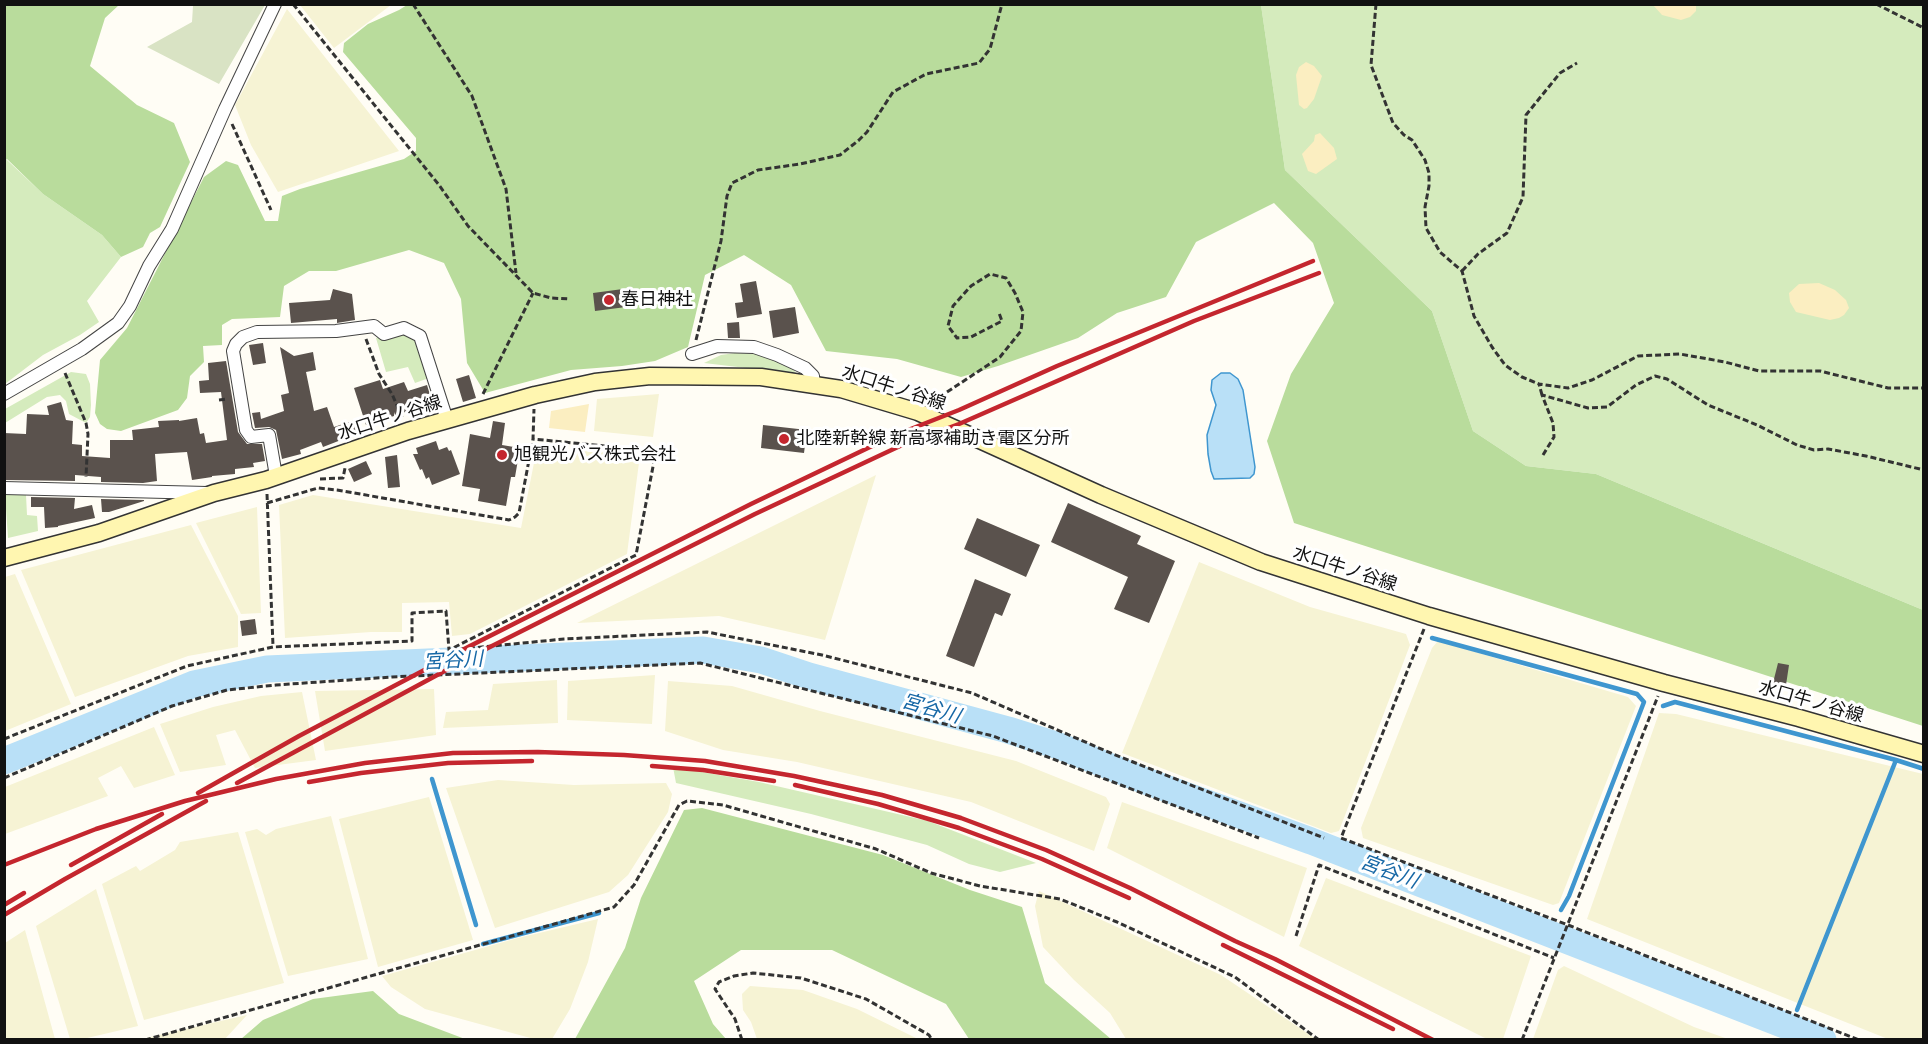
<!DOCTYPE html>
<html>
<head>
<meta charset="utf-8">
<style>
  body { margin:0 }
  #map { position:relative; width:1928px; height:1044px; overflow:hidden; background:#fffdf5; font-family:Literata,serif }
  canvas { display:block }
  .frame { position:absolute; inset:0; border:6px solid #111; pointer-events:none }
</style>
</head>
<body>
<div id="map">
<canvas width="1928" height="1044"></canvas>
<div class="frame"></div>
</div>
<script>
const g = document.querySelector('canvas').getContext('2d');
g.lineJoin = 'round';
function fill(path, color) { g.fillStyle = color; g.fill(path, 'evenodd'); }
const shape = rows => new Path2D(rows.map(r => 'M' + r).join(''));
function strokePath(path, color, width, dash) { g.strokeStyle = color; g.lineWidth = width; g.lineCap = dash ? 'butt' : 'round'; g.setLineDash(dash || []); g.stroke(path); }
function label(font, color, halo, rows, align = 'center') {
  g.font = font + ' Literata,"Noto Sans JP",serif'; g.lineWidth = 6; g.setLineDash([]); g.textBaseline = 'middle'; g.strokeStyle = halo; g.fillStyle = color; for (const [text, x, y, turn = 0] of rows) {
    g.save(); g.translate(x, y); g.rotate((+turn || 0) * Math.PI / 180); g.textAlign = isNaN(turn) ? turn : align; if (halo) g.strokeText(text, 0, 0); g.fillText(text, 0, 0); g.restore();
  }
}
fill(shape([
  [300,5,391,5,334,48],
  [287,9,399,151,278,192,251,145,235,105],
  [659,394,653,437,594,431,597,399],
  [537,448,640,455,627,554,470,634,452,636,449,602,402,603,402,632,371,632,285,638,279,505,313,495,521,528],
  [876,475,825,640,719,616,577,623],
  [257,507,261,613,241,614,196,523],
  [191,525,238,616,238,647,188,656,75,697,21,570],
  [1199,562,1310,607,1406,634,1410,645,1339,831,1331,833,1122,753],
  [15,574,71,704,5,731,5,577],
  [1438,641,1628,697,1636,706,1559,903,1553,905,1363,838,1361,828,1432,648],
  [655,675,652,724,567,720,568,681],
  [557,680,558,723,443,728,446,712,488,710,493,684],
  [668,681,732,686,820,711,1016,761,1106,797,1110,804,1094,851,971,802,797,762,723,750,665,731],
  [434,689,436,735,325,751,315,691],
  [302,692,316,760,255,768,235,730,216,735,226,765,180,772,160,724,213,707,261,696],
  [1659,713,1676,714,1923,774,1923,1039,1888,1039,1587,919],
  [154,727,175,775,134,788,121,766,98,778,108,796,5,834,5,787],
  [498,780,574,785,666,783,672,794,668,812,628,875,609,892,495,928,446,788],
  [429,797,473,940,378,967,339,819],
  [1122,802,1307,868,1284,937,1107,848],
  [331,816,368,959,288,976,245,832,257,829,266,835,276,829],
  [238,832,284,983,144,1020,102,884,136,866,140,871,175,850,180,842],
  [1326,878,1531,956,1503,1039,1487,1039,1299,946],
  [96,889,138,1026,83,1039,70,1039,36,926],
  [1039,891,1221,975,1316,1039,1126,1039,1110,1013,1074,980,1043,947,1035,906],
  [598,919,588,962,570,1009,552,1039,534,1039,425,1009,391,987,382,976,518,938],
  [25,930,55,1039,5,1039,5,943],
  [1564,966,1694,1027,1728,1039,1533,1039,1558,970],
  [750,986,803,990,857,1009,918,1039,757,1039,751,1022,743,1010,742,994],
  [247,1015,225,1039,139,1039,146,1038]
]), '#f6f3d4');
fill(shape([
  [1261,5,1923,5,1923,610,1596,474,1526,466,1473,431,1432,311,1285,170],
  [6,159,43,194,102,235,121,257,87,301,99,322,80,335,43,355,5,384,4,160],
  [405,332,418,338,429,378,415,383,408,367,386,372,376,338],
  [735,353,767,354,789,365,797,374,704,363,721,355],
  [71,372,86,374,90,384,91,405,90,417,86,423,69,414,66,401,60,395,47,397,5,423,5,409],
  [5,494,26,495,27,515,37,516,38,531,8,538],
  [673,767,759,782,928,821,1036,863,1000,872,969,864,927,845,811,814,676,783]
]), '#d5ebbd');
fill(shape([
  [5,4,119,5,105,18,90,66,137,105,174,123,190,162,160,227,150,233,143,247,121,257,102,235,43,194,7,159,5,160],
  [407,5,1261,5,1285,170,1432,311,1473,431,1526,466,1596,474,1923,610,1923,726,1294,523,1267,441,1291,374,1334,303,1313,243,1274,203,1196,242,1166,297,1117,313,1078,338,998,366,961,377,897,359,826,351,791,285,744,255,705,275,688,347,655,361,622,366,571,370,485,393,467,363,461,299,444,263,409,250,336,271,309,271,284,286,280,317,232,319,222,325,222,345,203,346,204,362,190,376,187,398,178,410,121,431,107,429,100,424,95,413,100,360,127,328,204,177,226,161,238,165,265,221,278,221,282,196,300,189,404,159,416,151,416,138,343,52,344,43,368,24,399,10],
  [702,808,883,855,970,890,1022,907,1045,983,1111,1039,969,1039,946,1004,832,950,741,950,694,981,713,1024,726,1039,575,1039,625,948,641,898,684,810],
  [373,991,399,1014,465,1039,241,1039,263,1020,313,999]
]), '#b9dc9c');
fill(shape([
  [1696,5,1696,11,1690,17,1681,20,1662,15,1653,5],
  [1306,62,1314,66,1322,76,1314,99,1307,108,1304,109,1299,105,1296,75,1299,67],
  [1320,133,1334,148,1337,159,1316,174,1308,171,1302,154,1314,141,1315,135],
  [1819,283,1835,290,1846,300,1849,308,1844,315,1839,318,1830,320,1796,312,1790,302,1789,293,1799,284],
  [589,404,585,432,549,428,551,411]
]), '#fbeec1');
fill(shape([
  [201,4,265,5,219,84,147,47,192,22,193,6]
]), '#d9e3c4');
const water = shape([
  [1221,373,1230,373,1238,379,1243,390,1255,467,1254,474,1250,478,1214,479,1211,471,1208,454,1207,435,1216,405,1211,390,1212,380,1221,373]
]);
fill(water, '#b9e0f7');
strokePath(water, '#3f96cf', 1.5);
strokePath(shape([
  [1432,638,1637,694,1644,702,1569,896,1561,910],
  [1663,706,1675,702,1896,760,1924,769],
  [432,779,476,925],
  [483,944,599,913],
  [1797,1010,1896,760]
]), '#3f96cf', 4.5);
strokePath(shape([
  [4,761,194,684,267,669,703,650,761,660,809,676,1008,730,1059,746,1143,780,1311,841,1823,1040]
]), '#b9e0f7', 27);
fill(shape([
  [756,281,762,314,737,318,735,303,743,302,740,284],
  [333,289,352,294,355,320,337,323,337,319,291,323,289,303,330,300],
  [623,289,626,307,595,311,593,293],
  [795,307,799,333,773,338,769,311],
  [739,322,740,338,728,338,727,323],
  [263,343,266,363,253,365,249,345],
  [280,347,294,356,313,352,316,370,306,372,314,411,327,407,334,427,355,420,359,432,340,437,341,440,323,447,321,442,300,450,301,454,282,459,276,430,269,427,255,428,252,413,260,412,261,419,284,411,281,395,289,393],
  [226,361,238,432,247,444,262,444,265,461,253,463,254,467,235,469,235,474,212,476,212,477,192,480,187,452,155,454,157,481,143,483,101,482,101,477,75,475,75,481,4,480,4,433,26,434,27,414,49,415,47,406,61,402,66,420,73,421,72,444,82,445,82,456,110,458,110,440,133,440,132,430,159,427,158,421,179,420,179,421,197,418,200,434,204,433,206,443,227,440,221,392,200,393,199,381,209,380,208,363],
  [469,375,476,398,463,402,456,379],
  [380,380,383,389,404,382,408,391,427,385,434,408,413,414,412,410,395,415,394,412,394,416,366,425,354,388],
  [493,421,505,423,502,445,520,448,515,477,511,477,506,506,478,501,480,489,462,486,470,434,490,438],
  [763,425,807,430,804,453,761,448],
  [436,441,439,450,447,447,449,451,451,450,460,474,432,485,429,477,426,479,422,469,420,470,413,454,418,454,416,448],
  [397,455,400,487,388,488,385,457],
  [366,461,372,474,354,482,348,469],
  [31,497,75,498,74,509,92,505,95,518,58,526,58,527,45,528,44,507,31,507],
  [101,499,144,500,144,501,109,512,102,512],
  [1068,503,1141,536,1137,544,1175,561,1149,623,1114,609,1128,577,1051,542],
  [977,518,1040,545,1026,577,964,549],
  [975,579,1011,594,1002,616,995,613,974,667,946,656],
  [255,619,257,634,242,636,240,621],
  [1778,663,1789,665,1786,685,1773,683]
]), '#5a524d');
const minor = shape([
  [692,354,717,346,754,347,777,355,805,368,813,376,814,385],
  [4,394,82,349,118,323,130,306,149,266,172,229,225,109,275,4],
  [276,476,269,435,251,437,246,430,233,351,236,344,243,337,257,332,336,331,374,326,384,334,404,328,420,336,447,420],
  [4,488,207,493]
]);
const secondary = shape([
  [4,558,99,533,214,493,266,480,408,431,535,395,595,382,650,376,761,377,841,389,918,412,1101,495,1261,562,1429,616,1664,683,1799,718,1924,754]
]);
strokePath(minor, '#444', 14);
strokePath(secondary, '#333', 19);
strokePath(shape([
  [293,4,439,185,468,226,533,293,551,298,570,299],
  [413,4,472,96,506,189,516,273],
  [1376,4,1371,65,1393,123,1404,135,1412,140,1425,160,1429,173,1429,186,1425,207,1426,228,1440,252,1462,271,1474,316,1492,347,1505,365,1522,377,1539,384],
  [1876,4,1924,28],
  [232,124,271,210],
  [1462,271,1478,254,1507,233,1523,197,1526,115,1560,73,1577,63],
  [366,339,379,374,392,394,402,417],
  [696,340,721,241,727,196,732,183,758,170,800,164,840,155,859,140,867,132,893,92,926,74,979,63,990,49,1002,4],
  [65,373,86,423,88,434,86,477],
  [483,394,533,293],
  [1542,395,1539,384,1568,388,1592,380,1638,356,1680,354,1725,362,1759,371,1820,371,1888,388,1924,388],
  [219,400,227,399],
  [932,402,1000,357,1021,331,1023,312,1015,293,1006,278,990,274,971,286,953,306,948,326,957,338,971,337,1002,321,999,313],
  [1543,455,1554,437,1553,423,1542,395,1588,408,1607,407,1636,385,1655,376,1667,379,1708,405,1757,425,1797,445,1814,450,1828,449,1866,456,1924,470],
  [320,479,343,478,345,468],
  [267,494,273,646],
  [267,503,318,488,337,490,509,520,515,517,519,513,533,439,534,409],
  [1424,629,1341,838,1568,925,1859,1040],
  [451,650,564,639,707,632,822,655,972,693,1113,754,1324,838],
  [4,739,187,666,273,647,412,641,412,613,446,611,449,650,636,555,656,451,533,439],
  [4,778,172,706,227,690,276,685,392,677,700,663,993,736,1259,838],
  [1296,936,1319,865,1554,958],
  [145,1040,614,907,634,885,679,805,687,801,723,805,876,849,931,873,980,886,1060,899,1117,922,1235,977,1319,1040],
  [742,1040,735,1019,715,989,719,982,734,976,753,973,801,978,866,999,929,1035,932,1040],
  [1522,1040,1658,696]
]), '#333', 3, [6, 3]);
strokePath(minor, '#fff', 12);
strokePath(secondary, '#fff6b0', 16);
strokePath(shape([
  [652,766,703,770,774,781],
  [309,782,361,773,448,763,532,761],
  [237,783,478,653,755,514,900,446,959,424,1194,321,1319,273],
  [795,785,878,804,959,828,1042,859,1129,898],
  [198,793,299,736,470,646,751,504,893,436,959,410,1057,366,1313,261],
  [4,865,96,829,185,801,276,779,365,763,453,753,538,752,624,755,705,761,794,776,882,795,961,818,1046,850,1130,888,1235,941,1275,959,1433,1040],
  [71,865,162,814],
  [4,905,24,893],
  [4,915,65,879,206,801],
  [1223,945,1393,1029]
]), '#c4262e', 4.5);
for (const [x, y, r, color] of [
  [609,300,6,"#c4262e"],
  [784,439,6,"#c4262e"],
  [502,455,6,"#c4262e"]
]) { const dot = new Path2D(); dot.arc(x, y, r, 0, 2 * Math.PI); g.fillStyle = color; g.fill(dot); strokePath(dot, '#fff', 2); }
label('18px', '#111', '#fff', [
  ["春日神社",621,300],
  ["北陸新幹線 新高塚補助き電区分所",796,439],
  ["旭観光バス株式会社",514,455]
], 'left');
label('18px', '#111', '#fff', [
  ["水口牛ノ谷線",894,388,18],
  ["水口牛ノ谷線",390,418,-18],
  ["水口牛ノ谷線",1345,569,18],
  ["水口牛ノ谷線",1811,702,16]
]);
label('italic 20px', '#1768a6', '#fff', [
  ["宮谷川",453,661,-3],
  ["宮谷川",931,709,16],
  ["宮谷川",1389,872,21]
]);
</script>
</body>
</html>
